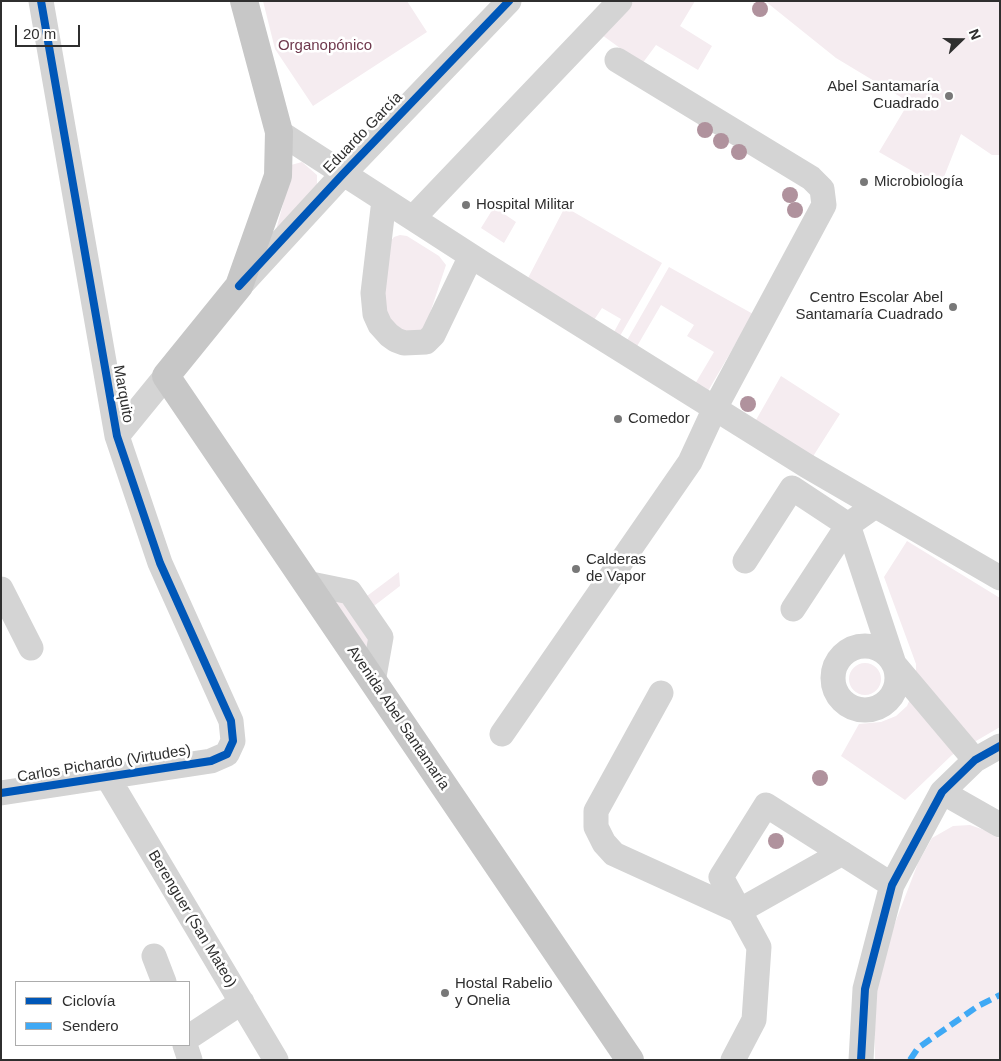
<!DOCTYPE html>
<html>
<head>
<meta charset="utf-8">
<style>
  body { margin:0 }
  #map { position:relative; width:1001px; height:1061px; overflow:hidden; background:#fff; font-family:Arial,sans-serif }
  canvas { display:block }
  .frame { position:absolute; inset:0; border:2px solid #2f2f2f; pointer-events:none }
  .legend { position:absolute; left:15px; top:981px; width:175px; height:65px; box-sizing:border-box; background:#fff; border:1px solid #acacac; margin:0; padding:6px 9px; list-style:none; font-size:15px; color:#2f2f2f }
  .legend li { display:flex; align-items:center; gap:10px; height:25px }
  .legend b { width:25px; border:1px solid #acacac }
  .north { position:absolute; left:936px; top:15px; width:50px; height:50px; -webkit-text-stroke:4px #fff; paint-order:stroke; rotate:68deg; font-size:14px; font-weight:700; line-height:20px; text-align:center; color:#2f2f2f }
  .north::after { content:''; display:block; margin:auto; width:18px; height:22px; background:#2f2f2f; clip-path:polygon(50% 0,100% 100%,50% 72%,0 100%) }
  .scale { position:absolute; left:15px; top:25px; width:65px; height:22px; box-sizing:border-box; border:2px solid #2f2f2f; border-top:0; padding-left:6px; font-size:15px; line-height:18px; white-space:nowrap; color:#2f2f2f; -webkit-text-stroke:4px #fff; paint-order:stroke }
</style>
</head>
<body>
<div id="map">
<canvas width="1001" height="1061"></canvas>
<div class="frame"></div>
<ul class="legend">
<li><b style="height:6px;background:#0057b8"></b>Ciclovía</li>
<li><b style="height:6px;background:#3fa9f5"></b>Sendero</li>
</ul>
<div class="north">N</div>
<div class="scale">20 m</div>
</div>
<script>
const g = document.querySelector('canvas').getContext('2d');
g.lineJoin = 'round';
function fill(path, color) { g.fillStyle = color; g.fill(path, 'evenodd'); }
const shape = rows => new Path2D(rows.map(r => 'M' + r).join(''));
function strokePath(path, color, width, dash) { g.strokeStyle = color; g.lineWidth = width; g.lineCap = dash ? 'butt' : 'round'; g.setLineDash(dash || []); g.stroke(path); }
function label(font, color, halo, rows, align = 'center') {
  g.font = font + ' Arial,sans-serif'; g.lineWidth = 5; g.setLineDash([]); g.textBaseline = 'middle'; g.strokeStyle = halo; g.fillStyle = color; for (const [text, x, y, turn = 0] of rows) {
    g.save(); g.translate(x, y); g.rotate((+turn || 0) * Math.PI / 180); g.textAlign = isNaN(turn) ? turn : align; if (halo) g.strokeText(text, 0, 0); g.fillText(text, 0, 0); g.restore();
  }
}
fill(shape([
  [263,1,407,1,427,32,313,106,275,49],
  [634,1,695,1,680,26,712,46,698,70,656,45,642,64,602,35],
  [765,1,1000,1,1000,155,992,155,961,134,940,187,879,152,909,102,836,58],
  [302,162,317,175,317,186,275,234,287,189,291,165],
  [494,207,516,222,504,243,481,228],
  [565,207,662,263,620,336,614,332,621,319,602,308,594,320,527,280],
  [400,235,407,236,439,256,446,265,424,331,396,334,380,307,390,242,394,237],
  [669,267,753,314,708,391,695,384,714,352,687,336,694,325,661,305,636,348,626,342],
  [781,376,840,414,812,458,756,420],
  [907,541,1000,598,1000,727,952,755,905,800,841,756,859,724,881,722,896,716,907,706,916,685,916,664,884,577],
  [399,572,400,586,370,609,363,599],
  [332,597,349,601,375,638,372,656],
  '849 679a16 16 0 1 1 32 0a16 16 0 1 1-32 0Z',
  [970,825,987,831,1000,839,1000,1060,875,1060,874,978,918,863,932,838,953,826]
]), '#f5ecf0');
strokePath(shape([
  [279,132,482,263,807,466,1000,578],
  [384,200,373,293,375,314,380,325,389,335,396,340,404,343,426,342,433,335,471,256],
  [413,218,620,1],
  [240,286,343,174,509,1],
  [117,436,166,376],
  [875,506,848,525,894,664,975,760],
  [745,561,792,488,848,525,793,609],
  [306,583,350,592,381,637,373,682],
  [1,589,31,648],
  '833 678a32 32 0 1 1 64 0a32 32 0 1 1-64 0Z',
  [661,693,596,811,596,827,604,843,614,854,739,911,842,853],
  [502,734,690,462,715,408,824,205,822,189,811,178,617,60],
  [108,778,276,1060],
  [942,792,1000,825],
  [1,793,211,761,227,754,233,741,231,721,160,563,117,436,41,1],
  [154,956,164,982],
  [189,1037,242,1002],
  [185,1045,190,1060],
  [733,1060,754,1020,759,947,721,877,766,805,892,885],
  [861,1060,865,989,892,885,942,792,975,760,1000,746]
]), '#d4d4d4', 25);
strokePath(shape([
  [244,1,279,132,278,176,239,286,166,376,630,1060]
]), '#c7c7c7', 28);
strokePath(shape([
  [910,1060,918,1048,978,1006,1000,995]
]), '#3fa9f5', 6, [12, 6]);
strokePath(shape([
  [239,286,343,174,509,1],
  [1,793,211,761,227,754,233,741,231,721,160,563,117,436,41,1],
  [861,1060,865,989,892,885,942,792,975,760,1000,746]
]), '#0057b8', 8);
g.fillStyle = '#b0929d';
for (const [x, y] of [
  [760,9],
  [705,130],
  [721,141],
  [739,152],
  [790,195],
  [795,210],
  [748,404],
  [820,778],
  [776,841]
]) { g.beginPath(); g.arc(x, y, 8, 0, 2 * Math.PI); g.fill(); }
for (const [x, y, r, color] of [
  [949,96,5,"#787878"],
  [864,182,5,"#787878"],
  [466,205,5,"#787878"],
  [953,307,5,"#787878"],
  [618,419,5,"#787878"],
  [576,569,5,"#787878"],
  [445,993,5,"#787878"]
]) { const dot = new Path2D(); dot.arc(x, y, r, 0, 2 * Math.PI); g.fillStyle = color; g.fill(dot); strokePath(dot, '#fff', 2); }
label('15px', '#6f394d', '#fff', [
  ["Organopónico",325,46]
]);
label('15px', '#2f2f2f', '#fff', [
  ["Abel Santamaría",939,87,"right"],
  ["Cuadrado",939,104,"right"],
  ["Microbiología",874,182],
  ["Hospital Militar",476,205],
  ["Centro Escolar Abel",943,298,"right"],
  ["Santamaría Cuadrado",943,315,"right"],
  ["Comedor",628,419],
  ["Calderas",586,560],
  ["de Vapor",586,577],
  ["Hostal Rabelio",455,984],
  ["y Onelia",455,1001]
], 'left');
label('15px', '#2f2f2f', '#fff', [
  ["Eduardo García",363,133,-46],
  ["Marquito",123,394,80],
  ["Avenida Abel Santamaría",398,718,56],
  ["Carlos Pichardo (Virtudes)",104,764,-9],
  ["Berenguer (San Mateo)",192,919,59]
]);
</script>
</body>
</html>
